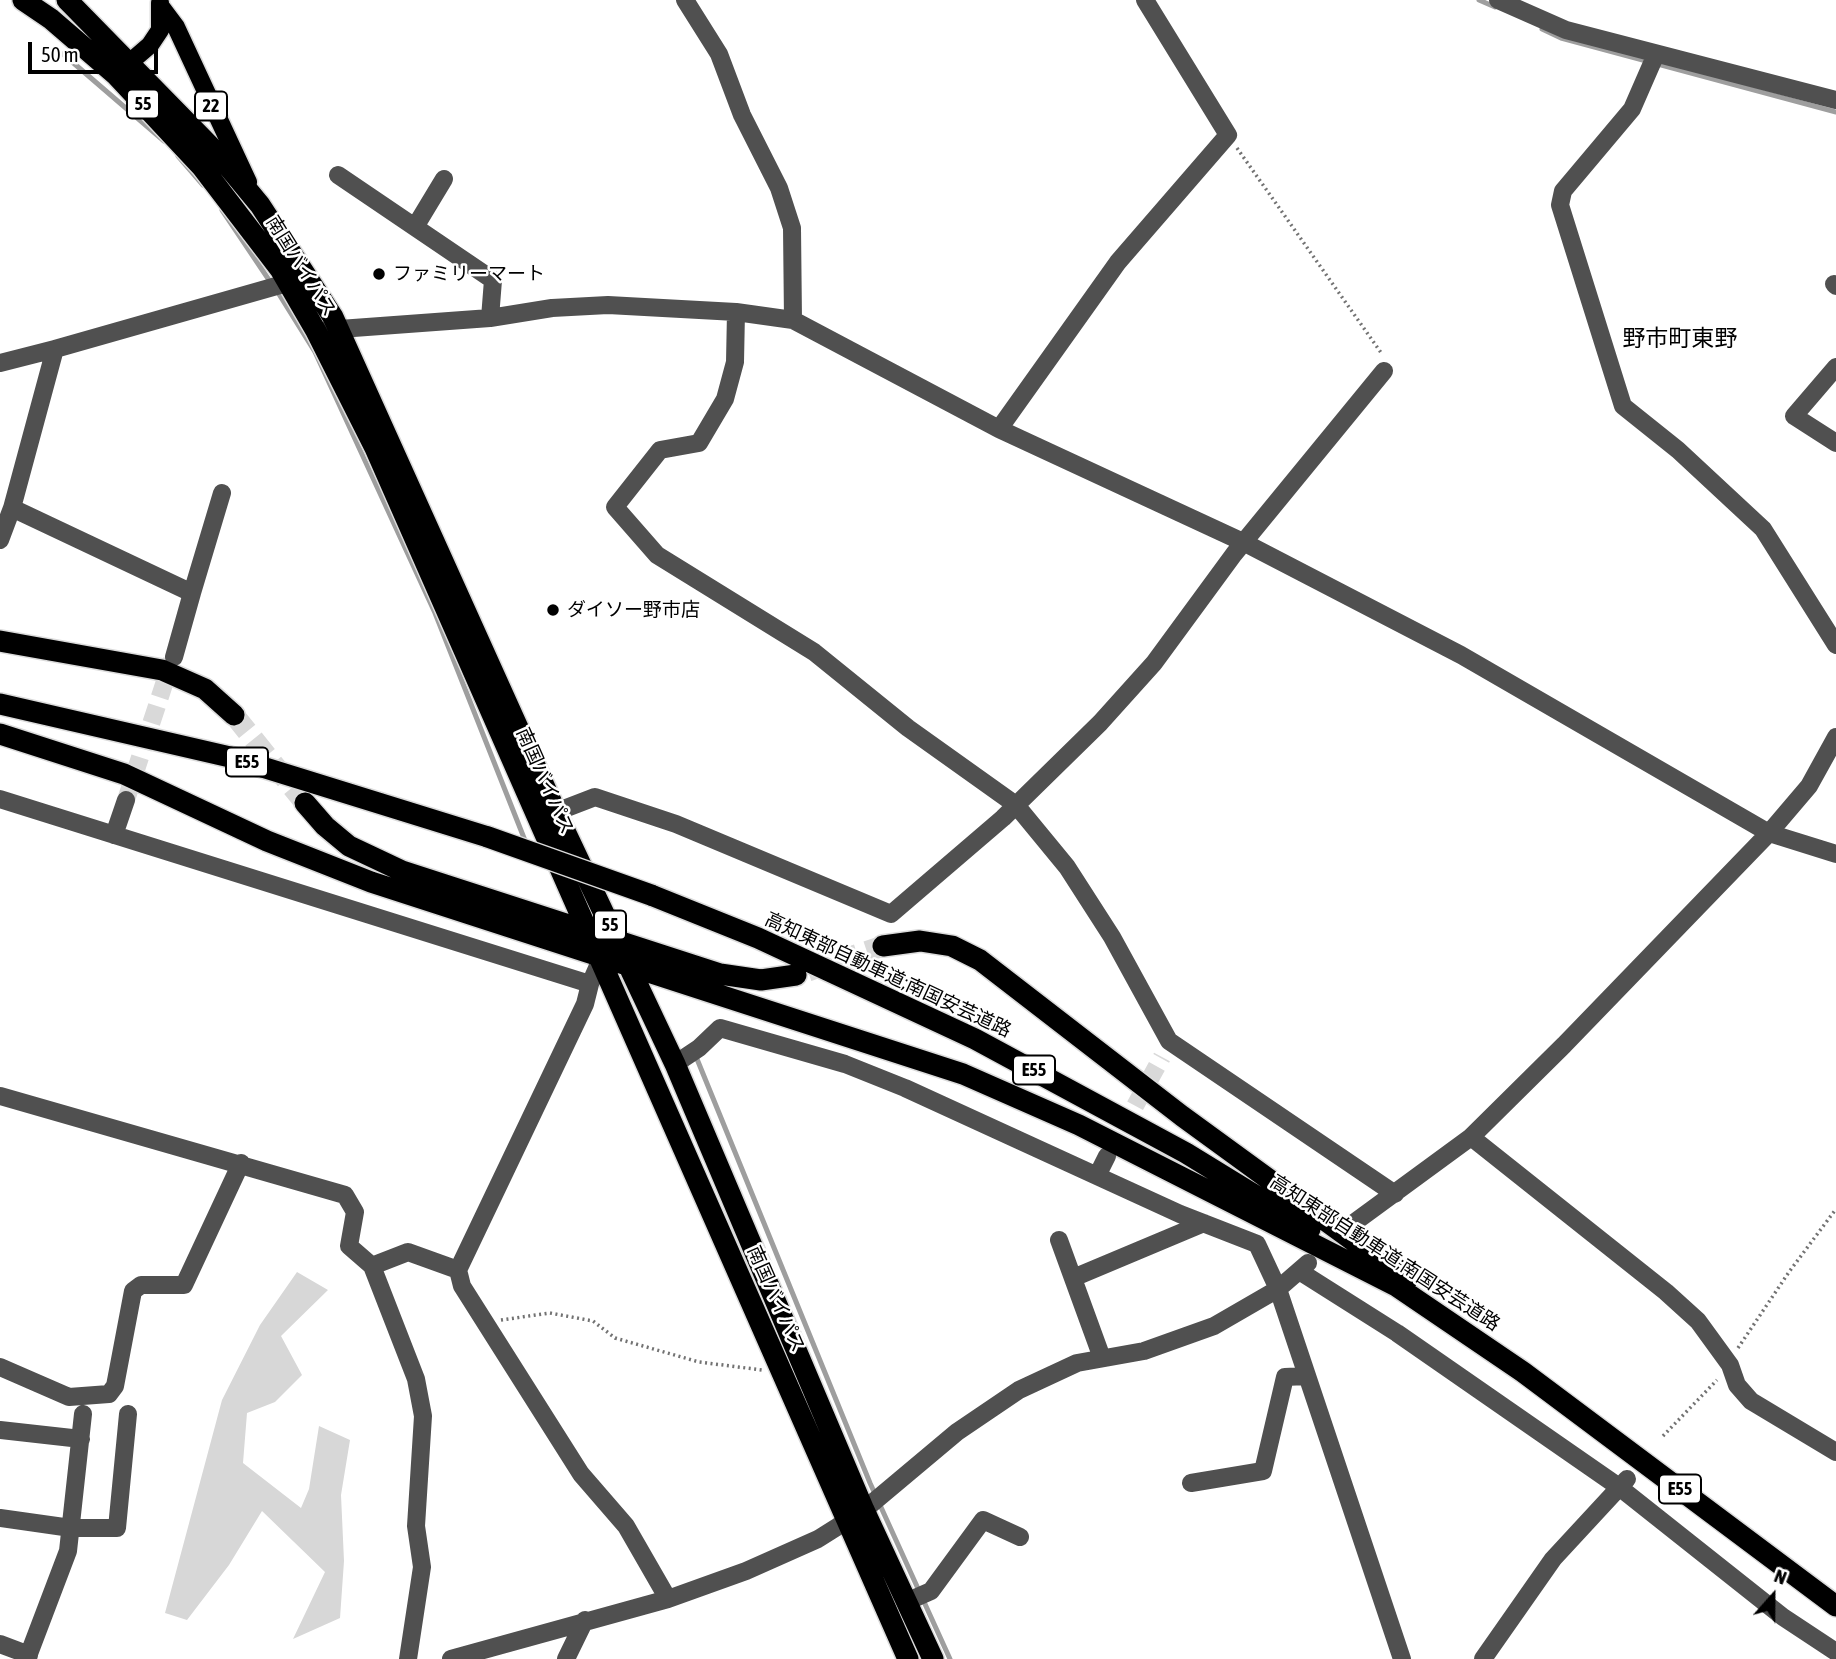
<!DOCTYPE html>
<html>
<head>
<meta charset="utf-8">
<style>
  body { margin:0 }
  #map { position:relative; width:1836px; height:1659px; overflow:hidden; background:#fff; font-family:"Asap Condensed",sans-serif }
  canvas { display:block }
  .north { position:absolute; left:1738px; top:1561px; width:70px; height:70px; -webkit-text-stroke:5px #fff; paint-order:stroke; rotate:21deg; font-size:19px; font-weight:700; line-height:28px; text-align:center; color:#000 }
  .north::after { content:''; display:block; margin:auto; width:24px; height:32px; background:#000; clip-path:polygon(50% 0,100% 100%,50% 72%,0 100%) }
  .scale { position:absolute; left:28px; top:42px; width:130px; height:32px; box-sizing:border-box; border:4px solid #000; border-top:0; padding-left:9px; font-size:21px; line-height:24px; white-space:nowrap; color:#000; -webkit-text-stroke:5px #fff; paint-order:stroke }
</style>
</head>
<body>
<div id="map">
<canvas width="1836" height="1659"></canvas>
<div class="north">N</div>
<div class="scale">50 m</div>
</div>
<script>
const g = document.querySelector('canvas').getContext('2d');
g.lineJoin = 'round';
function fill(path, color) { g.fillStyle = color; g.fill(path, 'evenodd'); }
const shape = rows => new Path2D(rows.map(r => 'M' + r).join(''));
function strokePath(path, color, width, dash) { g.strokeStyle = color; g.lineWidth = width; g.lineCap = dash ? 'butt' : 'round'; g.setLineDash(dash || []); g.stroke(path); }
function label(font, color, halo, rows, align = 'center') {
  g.font = font + ' "Asap Condensed","Noto Sans JP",sans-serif'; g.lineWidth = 5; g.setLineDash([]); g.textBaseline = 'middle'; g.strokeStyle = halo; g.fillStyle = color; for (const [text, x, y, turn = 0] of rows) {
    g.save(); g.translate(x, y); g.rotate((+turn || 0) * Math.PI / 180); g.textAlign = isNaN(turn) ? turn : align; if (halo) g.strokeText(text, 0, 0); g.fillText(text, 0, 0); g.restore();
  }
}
fill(shape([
  [297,1272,328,1290,281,1336,302,1375,275,1402,247,1413,243,1463,301,1508,309,1489,319,1426,350,1440,341,1495,344,1561,340,1618,293,1639,325,1572,262,1511,229,1565,187,1620,165,1613,222,1400,260,1325]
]), '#d7d7d7');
strokePath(shape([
  [1479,0,1495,7],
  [1542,29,1561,38,1836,112],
  [63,54,164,141],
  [178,156,203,185],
  [222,210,271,283],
  [277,291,315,352,435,613,526,843],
  [697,1059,870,1483,950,1659]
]), '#9e9e9e', 5);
strokePath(shape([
  [126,800,172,660],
  [1109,1153,1162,1057]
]), '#d9d9d9', 18, [18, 9]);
strokePath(shape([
  [234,715,305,803],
  [808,971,883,946]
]), '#d9d9d9', 21, [21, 10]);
const major = shape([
  [161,7,176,27,248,182],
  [121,70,150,45,160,30,160,3]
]);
const highway = shape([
  [23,0,51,19,116,75,202,167,280,269,316,331,375,448,908,1659],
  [67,0,217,153,260,205,333,317,556,812,675,1064,864,1510,933,1659],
  [0,641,162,670,205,689,234,715],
  [0,704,230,757,488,837],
  [0,734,124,774,267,841,371,882,963,1074,1079,1125,1396,1286],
  [305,803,325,826,349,846,402,871,720,974,761,980,796,975],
  [651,895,758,938,975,1039,1186,1153,1310,1229],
  [883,946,920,941,952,946,980,960,1182,1116,1407,1280],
  [1386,1279,1523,1372,1836,1606]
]);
strokePath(major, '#dbdbdb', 21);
strokePath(highway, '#dbdbdb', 24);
strokePath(shape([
  [1237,148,1382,354],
  [501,1320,550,1313,593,1321,615,1338,699,1362,762,1370],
  [1738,1348,1789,1272,1836,1209],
  [1663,1436,1717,1380]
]), '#727272', 3.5, [2, 3.5]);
strokePath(shape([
  [685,0,719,54,742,115,779,188,792,228,793,320],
  [1498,0,1566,30,1836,100],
  [1656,54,1632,109,1563,191,1560,205,1623,406,1678,450,1763,529,1836,645],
  [338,175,493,280,490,318],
  [415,227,444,179],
  [1834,284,1836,286],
  [736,312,735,362,725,399,699,443,660,450,615,507,657,555,814,652,908,728,1016,805,1067,867,1112,937,1169,1041,1395,1194],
  [326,330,490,318,552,308,608,305,736,312,793,320,999,429,1245,543,1461,655,1769,833,1836,854],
  [0,363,55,349],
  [1836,367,1794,416,1836,443],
  [999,429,1118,262,1228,135,1145,0],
  [0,540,12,508],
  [192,593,222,493],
  [174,657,192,593,12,508,55,349,287,283],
  [0,799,590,984,601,959],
  [556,812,595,797,676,824,891,914,1003,818,1100,723,1154,663,1234,554,1384,371],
  [114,835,126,800],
  [675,1064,699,1048,720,1028,845,1064,905,1088,1180,1214,1257,1244,1278,1289,1402,1659],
  [0,1096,345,1195,355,1212,349,1246,372,1266,416,1379,423,1416,416,1526,422,1567,408,1659],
  [1471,1137,1666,1292,1698,1321,1730,1365,1737,1385,1751,1401,1836,1452],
  [1097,1176,1107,1156],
  [1355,1222,1471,1137,1564,1045,1769,833,1809,786,1836,737],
  [1059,1240,1102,1358],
  [372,1266,408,1252,458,1270,585,1004,590,984],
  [458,1270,462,1286,581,1474,626,1526,668,1599],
  [1299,1271,1397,1333,1619,1487,1783,1617,1836,1652],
  [1073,1278,1204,1223],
  [0,1367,69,1397,109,1394,115,1386,133,1291,141,1285,184,1285,241,1163],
  [0,1430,81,1439],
  [1191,1483,1263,1471,1285,1377,1307,1376],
  [0,1518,71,1528,117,1528,128,1414],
  [906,1602,931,1591,983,1520,1020,1537],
  [0,1644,29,1655],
  [27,1659,68,1551,83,1414],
  [451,1659,668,1599,746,1571,818,1539,864,1510,957,1432,1019,1390,1077,1363,1144,1351,1214,1326,1278,1289,1308,1263],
  [566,1659,585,1620],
  [1483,1659,1553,1559,1627,1479]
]), '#505050', 18);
strokePath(major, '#000', 18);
strokePath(highway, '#000', 21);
const highwayBridge = shape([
  [488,837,651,895]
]);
strokePath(highwayBridge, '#dbdbdb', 24, []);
strokePath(highwayBridge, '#000', 21);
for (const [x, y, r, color] of [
  [379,274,7,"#000"],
  [553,610,7,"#000"]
]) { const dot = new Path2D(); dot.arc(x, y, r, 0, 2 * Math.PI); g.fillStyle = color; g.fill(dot); strokePath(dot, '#fff', 2.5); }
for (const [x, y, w] of [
  [143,104,32],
  [211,106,32],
  [247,762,42],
  [610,925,32],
  [1034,1070,42],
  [1680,1489,42]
]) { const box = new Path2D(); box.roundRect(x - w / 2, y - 14.5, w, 29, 5); g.fillStyle = '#fff'; g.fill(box); strokePath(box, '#000', 2); }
label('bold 18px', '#000', null, [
  ["55",143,104],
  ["22",211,106],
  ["E55",247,762],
  ["55",610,925],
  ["E55",1034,1070],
  ["E55",1680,1489]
]);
label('19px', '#000', '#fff', [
  ["南国バイパス",301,266,58],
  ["南国バイパス",545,781,66],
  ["高知東部自動車道;南国安芸道路",888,975,25],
  ["高知東部自動車道;南国安芸道路",1385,1253,33],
  ["南国バイパス",776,1299,66]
]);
label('19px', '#000', '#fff', [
  ["ファミリーマート",393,274],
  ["ダイソー野市店",567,610]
], 'left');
label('23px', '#000', '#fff', [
  ["野市町東野",1680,339]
]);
</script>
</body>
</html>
